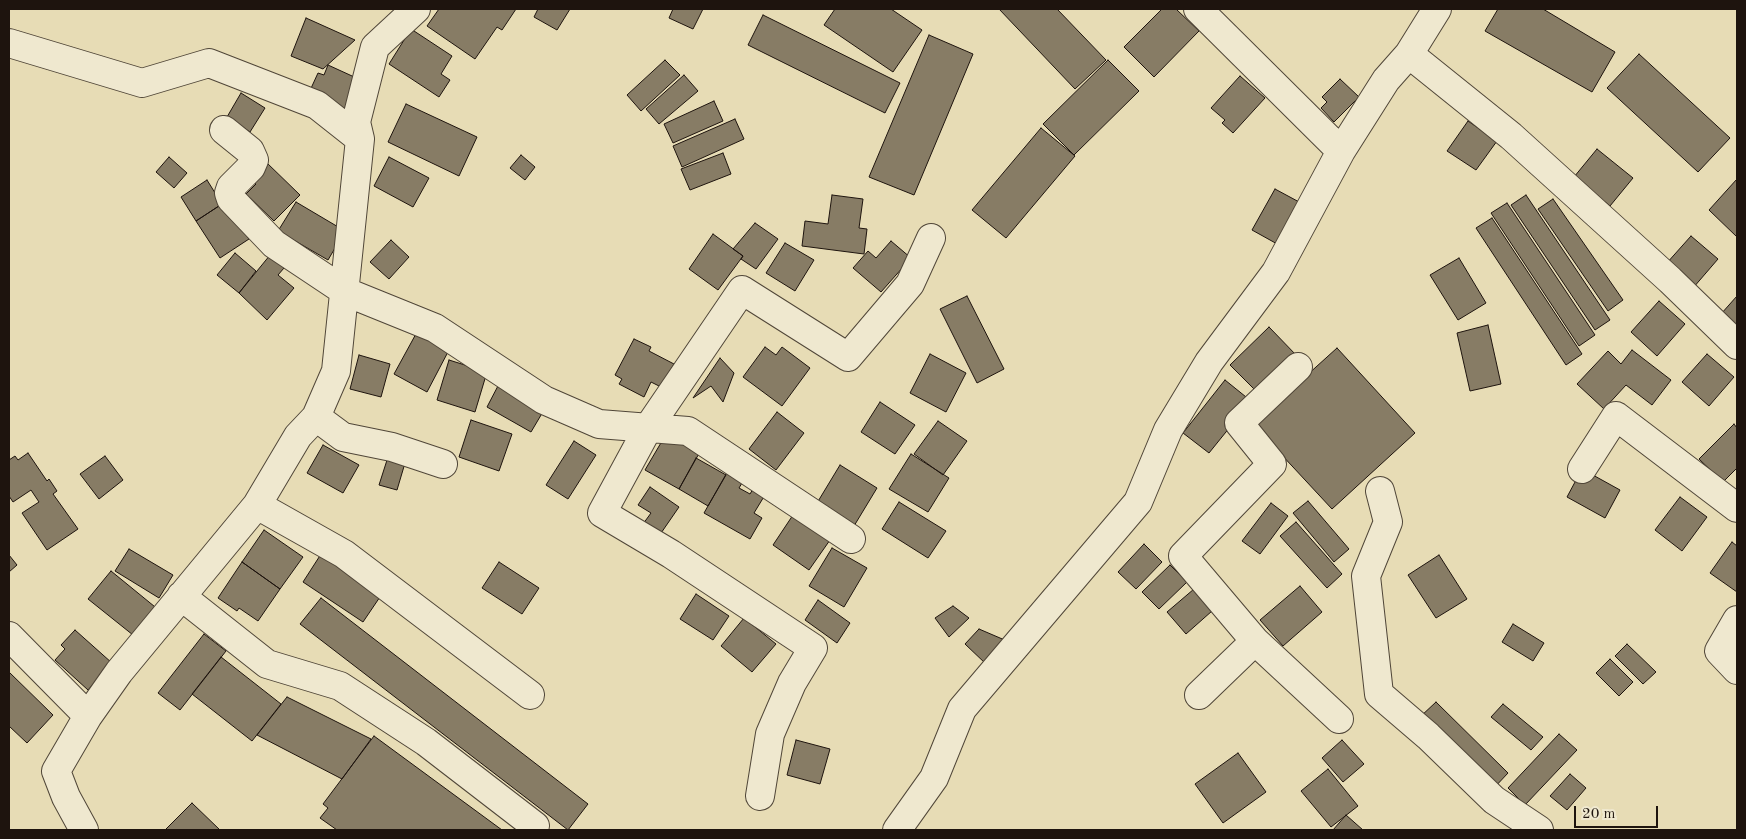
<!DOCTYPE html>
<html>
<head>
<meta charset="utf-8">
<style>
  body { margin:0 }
  #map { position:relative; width:1746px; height:839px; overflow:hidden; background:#e7dcb5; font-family:"Old Standard TT",serif }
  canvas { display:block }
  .frame { position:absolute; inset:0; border:10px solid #1e140e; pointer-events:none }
  .scale { position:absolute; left:1574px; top:806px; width:84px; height:22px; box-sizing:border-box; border:2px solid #1e140e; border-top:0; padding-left:6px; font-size:15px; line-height:18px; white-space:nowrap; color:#1e140e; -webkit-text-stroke:4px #efe8cf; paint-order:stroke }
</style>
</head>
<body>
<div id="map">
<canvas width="1746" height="839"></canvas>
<div class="frame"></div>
<div class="scale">20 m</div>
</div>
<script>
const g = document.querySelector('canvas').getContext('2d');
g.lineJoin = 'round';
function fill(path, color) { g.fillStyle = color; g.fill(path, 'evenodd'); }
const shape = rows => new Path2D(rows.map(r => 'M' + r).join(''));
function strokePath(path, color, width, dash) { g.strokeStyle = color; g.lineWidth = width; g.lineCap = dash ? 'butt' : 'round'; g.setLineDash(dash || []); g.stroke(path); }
const building = shape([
  [439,9,516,9,502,30,497,27,475,59,427,26,439,9],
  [538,9,570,9,557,30,534,17,538,9],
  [673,9,703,9,693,29,669,18,673,9],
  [835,9,891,9,922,30,893,72,824,25,835,9],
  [999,9,1057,9,1106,60,1075,89,999,9],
  [1162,9,1176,9,1199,31,1154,77,1124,47,1162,9],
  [1498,9,1543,9,1615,52,1592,92,1485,31,1498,9],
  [763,15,900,83,885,113,748,45,763,15],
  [306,18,355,40,323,69,291,56,306,18],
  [411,29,452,56,441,74,450,80,439,97,389,64,411,29],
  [929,35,973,54,914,195,869,177,929,35],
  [1639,54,1730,138,1698,172,1607,88,1639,54],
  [665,60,680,75,641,111,627,95,665,60],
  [1108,60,1139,91,1074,155,1043,124,1108,60],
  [328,65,363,81,347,115,307,97,318,73,324,75,328,65],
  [684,75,698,91,659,124,646,109,684,75],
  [1240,76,1265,98,1233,133,1222,123,1225,120,1211,108,1240,76],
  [1340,79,1359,97,1334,122,1321,108,1327,102,1322,97,1340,79],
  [241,93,265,108,250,132,227,117,241,93],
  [714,101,723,121,673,143,664,124,714,101],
  [406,104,477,137,459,176,388,142,406,104],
  [735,119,744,139,682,167,673,146,735,119],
  [1468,121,1497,141,1476,170,1447,151,1468,121],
  [1041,128,1075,156,1006,238,972,210,1041,128],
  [1597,149,1633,178,1610,206,1574,177,1597,149],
  [723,153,731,174,690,190,681,169,723,153],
  [521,155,535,167,525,180,510,168,521,155],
  [169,157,187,173,174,188,156,172,169,157],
  [389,157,429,178,413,207,374,186,389,157],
  [266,162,300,195,274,221,246,194,256,184,250,179,266,162],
  [1737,179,1737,237,1709,210,1737,179],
  [207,180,222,204,196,221,181,197,207,180],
  [1275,189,1301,203,1279,245,1252,230,1275,189],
  [832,195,863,199,859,228,867,229,864,254,802,246,805,221,828,224,832,195],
  [1526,195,1610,320,1595,330,1511,205,1526,195],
  [1553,199,1623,300,1608,311,1538,209,1553,199],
  [225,202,249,239,220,258,196,221,225,202],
  [296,202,345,231,328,260,278,231,296,202],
  [1507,203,1595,335,1579,346,1491,213,1507,203],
  [1492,218,1582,354,1566,365,1476,228,1492,218],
  [755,223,778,239,756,269,741,259,743,256,733,249,755,223],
  [713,234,743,256,718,290,689,269,713,234],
  [1691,236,1718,259,1693,288,1666,264,1691,236],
  [391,240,409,257,389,279,370,262,391,240],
  [891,241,911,258,881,292,853,268,868,251,876,258,891,241],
  [785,243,814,260,795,291,766,273,785,243],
  [275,249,290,261,278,275,294,288,267,320,239,293,275,249],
  [235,253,256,271,239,293,217,275,235,253],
  [1459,258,1486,303,1458,320,1430,275,1459,258],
  [967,296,1004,369,977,383,940,309,967,296],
  [1737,296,1737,328,1721,314,1737,296],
  [1659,301,1685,324,1657,356,1631,332,1659,301],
  [1488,325,1501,384,1470,391,1457,333,1488,325],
  [1269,327,1297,356,1258,393,1230,365,1269,327],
  [417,332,449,350,427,392,394,374,417,332],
  [634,339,651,347,649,351,674,364,661,387,651,382,644,397,619,384,622,379,615,375,634,339],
  [765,347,776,355,782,347,810,368,782,406,743,377,765,347],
  [1337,348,1415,433,1332,509,1253,424,1337,348],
  [1632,350,1671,380,1652,405,1626,385,1604,409,1577,384,1608,351,1621,364,1632,350],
  [930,354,966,373,946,412,910,393,930,354],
  [1707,354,1734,377,1709,406,1682,382,1707,354],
  [359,355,390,364,381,397,350,389,359,355],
  [720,358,734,373,723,402,711,386,693,398,720,358],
  [449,360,487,372,475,412,437,400,449,360],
  [1225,380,1251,401,1209,453,1183,433,1225,380],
  [499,384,544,410,531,432,487,407,499,384],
  [880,402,915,425,895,454,861,432,880,402],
  [777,412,804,433,776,470,749,449,777,412],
  [471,420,512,434,499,471,459,457,471,420],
  [938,421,967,441,943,475,914,454,938,421],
  [1734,424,1737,428,1737,468,1723,482,1699,459,1734,424],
  [665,436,701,450,679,489,645,470,665,436],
  [574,441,596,455,568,499,546,485,574,441],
  [323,445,359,465,343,493,307,473,323,445],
  [28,453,47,481,49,479,57,491,53,494,78,529,47,550,22,513,39,502,31,490,13,502,9,496,9,460,15,456,18,460,28,453],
  [911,454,949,478,928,512,889,489,911,454],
  [105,456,123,480,99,499,80,474,105,456],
  [388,457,405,463,397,490,379,485,388,457],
  [696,458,726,475,708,506,679,489,696,458],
  [840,465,877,488,854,526,817,503,840,465],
  [729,469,745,478,739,488,750,494,756,484,768,490,754,513,762,518,750,539,704,513,729,469],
  [1582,469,1620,490,1605,518,1567,497,1582,469],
  [650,487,679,507,659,536,643,524,651,513,638,505,650,487],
  [1680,497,1707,517,1682,551,1655,530,1680,497],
  [1308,501,1349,549,1334,562,1293,513,1308,501],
  [899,502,946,531,928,558,882,529,899,502],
  [1271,503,1288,516,1260,554,1242,541,1271,503],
  [793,515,830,540,809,570,773,545,793,515],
  [1296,522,1342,574,1327,588,1280,536,1296,522],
  [264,530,303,557,280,589,242,562,264,530],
  [1732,542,1737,546,1737,592,1710,573,1732,542],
  [1144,544,1162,562,1136,589,1118,572,1144,544],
  [832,548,867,568,844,607,809,586,832,548],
  [129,549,173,575,159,598,115,571,129,549],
  [323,551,384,591,363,622,303,582,323,551],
  [9,555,17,565,9,572,9,555],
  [1439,555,1467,599,1436,618,1408,575,1439,555],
  [242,562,280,589,258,621,239,608,237,611,218,598,242,562],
  [499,562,539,588,522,614,482,588,499,562],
  [1170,565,1187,582,1159,609,1142,592,1170,565],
  [111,571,160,611,138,639,88,599,111,571],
  [1300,586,1322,612,1283,646,1260,620,1300,586],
  [1194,589,1212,611,1186,634,1167,612,1194,589],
  [696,594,729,616,713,640,680,619,696,594],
  [321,598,588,804,568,830,300,624,321,598],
  [818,600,850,623,837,643,805,620,818,600],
  [953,606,969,618,949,637,935,618,953,606],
  [744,618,776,644,752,672,721,646,744,618],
  [1513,624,1544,643,1533,661,1502,642,1513,624],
  [979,629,1007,641,986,664,965,644,979,629],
  [75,630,112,663,88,690,55,660,65,649,61,645,75,630],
  [204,634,226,651,180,710,158,693,204,634],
  [1627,644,1656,672,1643,684,1615,656,1627,644],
  [221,657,281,704,252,741,192,694,221,657],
  [1610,659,1633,682,1619,696,1596,673,1610,659],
  [9,672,53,715,27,743,9,726,9,672],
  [287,697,371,739,342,779,257,735,287,697],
  [1436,702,1508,773,1493,789,1420,717,1436,702],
  [1503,704,1543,737,1531,750,1491,717,1503,704],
  [1559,734,1577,750,1525,805,1508,788,1559,734],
  [374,736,502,830,337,830,320,818,328,808,323,804,374,736],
  [796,740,830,749,820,784,787,775,796,740],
  [1342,740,1364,764,1343,782,1322,758,1342,740],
  [1238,753,1266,792,1223,823,1195,784,1238,753],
  [1328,769,1358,806,1331,827,1301,791,1328,769],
  [1570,774,1586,788,1567,810,1550,796,1570,774],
  [192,803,220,830,165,830,192,803],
  [1346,815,1363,830,1333,830,1346,815]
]);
fill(building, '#877c65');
strokePath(building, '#1e140e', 1);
const minor = shape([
  [1198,9,1341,151],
  [9,43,142,83,209,63,317,105,360,139],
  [1409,54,1511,136,1670,280,1737,345],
  [224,130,250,151,254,160,251,167,231,187,229,193,231,199,274,244,346,292,435,328,544,400,599,424,688,431,851,539],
  [1298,367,1239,423,1272,464,1183,556,1255,641,1339,719],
  [316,417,343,437,392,447,443,464],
  [1582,469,1616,416,1737,508],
  [1380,491,1388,522,1366,576,1379,694,1428,736,1494,800,1539,830],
  [257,505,344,554,530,695],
  [181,596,267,664,340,686,426,742,535,826],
  [1737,620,1719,651,1737,670],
  [9,636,88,716],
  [1199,695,1255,641],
  [760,796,770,734,792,683,813,648,671,554,602,513,648,428,742,290,848,357,910,284,931,238],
  [84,830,66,797,56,771,88,716,119,672,257,505,298,436,316,417,336,371,360,139,356,122,375,47,416,9],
  [897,830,934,778,962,709,1138,502,1168,430,1209,362,1276,272,1341,151,1386,80,1409,54,1437,9]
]);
strokePath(minor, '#504638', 30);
strokePath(minor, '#efe8cf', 28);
</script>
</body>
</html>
